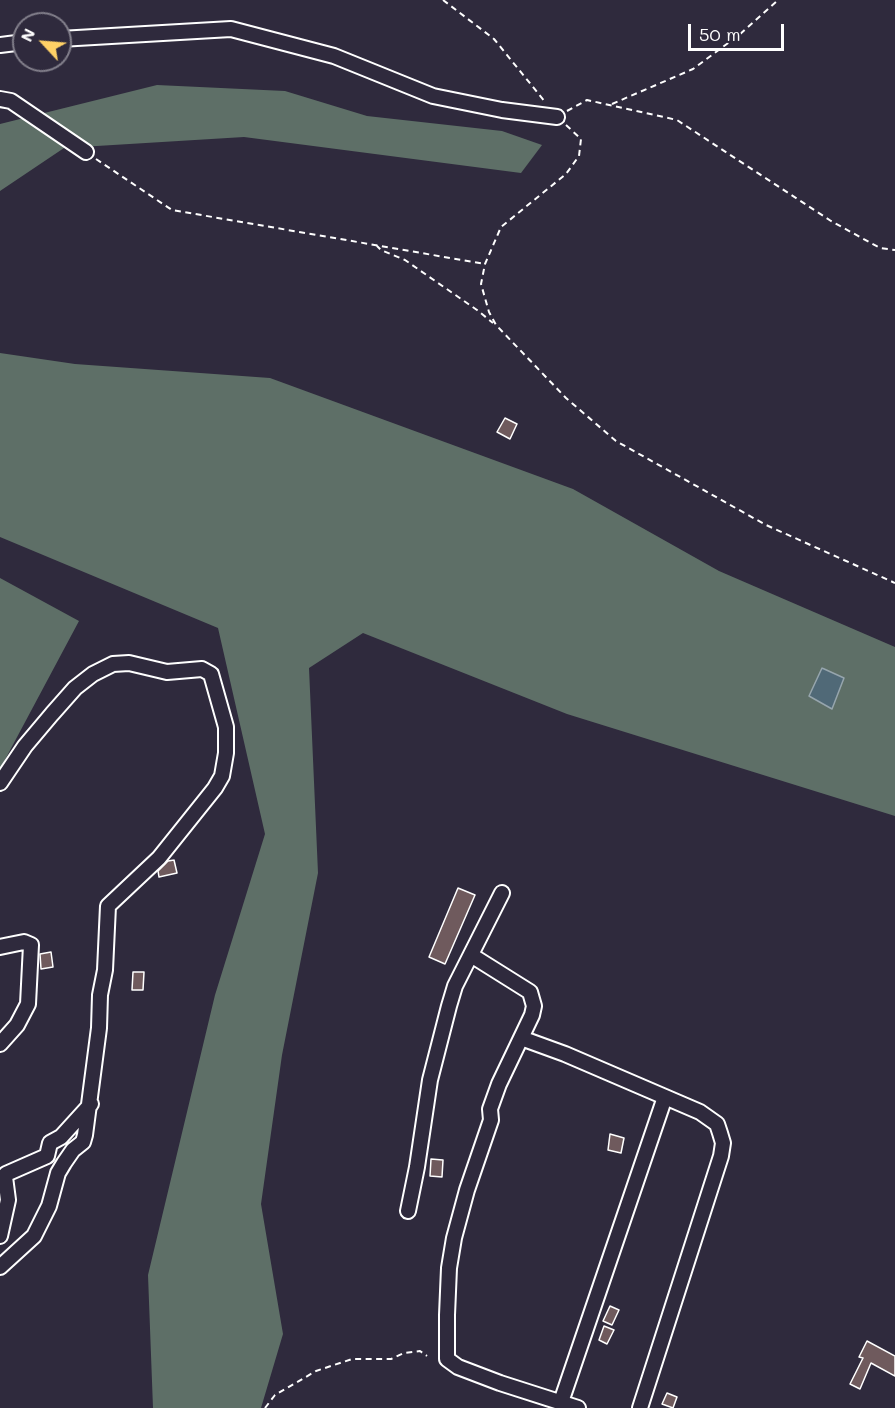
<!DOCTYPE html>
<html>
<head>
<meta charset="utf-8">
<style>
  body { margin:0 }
  #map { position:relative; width:895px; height:1408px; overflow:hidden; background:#2f2a3d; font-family:Mali,sans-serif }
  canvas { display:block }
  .north { position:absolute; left:12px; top:12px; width:60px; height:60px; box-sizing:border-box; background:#2f2a3d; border:2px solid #827f8b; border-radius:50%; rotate:296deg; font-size:16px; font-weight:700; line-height:24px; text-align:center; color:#fff }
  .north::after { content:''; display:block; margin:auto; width:21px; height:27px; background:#ffd166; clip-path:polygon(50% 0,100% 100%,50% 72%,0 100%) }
  .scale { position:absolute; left:688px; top:24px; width:96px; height:27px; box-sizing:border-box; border:3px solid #fff; border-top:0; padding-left:8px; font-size:18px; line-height:21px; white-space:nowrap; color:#fff; -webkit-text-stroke:4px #2f2a3d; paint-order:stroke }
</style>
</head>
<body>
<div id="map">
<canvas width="895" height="1408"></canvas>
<div class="north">N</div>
<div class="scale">50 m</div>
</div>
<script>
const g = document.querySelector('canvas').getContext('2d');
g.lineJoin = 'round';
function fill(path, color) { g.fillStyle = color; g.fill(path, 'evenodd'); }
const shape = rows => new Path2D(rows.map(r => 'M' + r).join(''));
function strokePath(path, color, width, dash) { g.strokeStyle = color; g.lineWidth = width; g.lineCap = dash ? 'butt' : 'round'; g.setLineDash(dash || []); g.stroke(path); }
fill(shape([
  [157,85,285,91,367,116,502,131,542,145,521,173,244,137,64,148,0,191,0,124],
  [0,353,75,364,270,378,573,489,719,571,895,647,895,816,567,714,363,633,309,668,318,873,282,1055,261,1204,283,1334,261,1408,153,1408,148,1275,215,995,265,834,218,628,0,537],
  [0,578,79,621,0,769]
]), '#5e6f67');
const water = shape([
  [822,668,844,678,832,709,809,696,822,668]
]);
fill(water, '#506977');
strokePath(water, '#96a5ad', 1.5);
const building = shape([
  [505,418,517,424,510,439,497,432,505,418],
  [174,860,177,873,159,877,158,871,168,861,174,860],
  [458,888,475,895,445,964,429,957,458,888],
  [51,952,53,967,41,969,40,954,51,952],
  [133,972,144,972,143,990,132,990,133,972],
  [610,1134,624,1138,621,1153,608,1150,610,1134],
  [431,1159,443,1160,442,1177,430,1176,431,1159],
  [610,1306,619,1310,612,1325,603,1321,610,1306],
  [604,1326,614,1330,607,1344,599,1340,604,1326],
  [867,1341,895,1356,895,1376,871,1363,860,1389,850,1384,863,1358,859,1357,867,1341],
  [667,1393,677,1397,673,1408,662,1404,667,1393]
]);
fill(building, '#6f5a5d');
strokePath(building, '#fff', 1.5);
const street = shape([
  [60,39,231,29,334,56,433,96,502,110,557,117],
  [0,45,24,42],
  [0,99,11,101,86,152],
  [0,783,25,746,52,714,75,688,93,674,113,664,129,663,167,672,202,669,211,674,226,727,226,753,222,776,215,788,159,858,108,906,105,970,100,995,99,1028,85,1135,83,1142,73,1150,64,1163,58,1173,49,1206,34,1236,0,1267],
  [0,947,24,942,31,945,28,1004,17,1025,0,1044],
  [471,955,530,992,534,1006,532,1015,499,1084,490,1109,491,1120,467,1190,454,1238,449,1268,447,1315,447,1359,458,1367,500,1383,578,1408],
  [521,1038,565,1054,700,1112,717,1124,720,1133,723,1143,721,1156,640,1408],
  [408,1211,417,1167,430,1080,449,1006,455,986,502,893],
  [0,1236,8,1200,5,1177,6,1174,47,1156,50,1143,61,1137,91,1104],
  [561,1402,665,1097]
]);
strokePath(street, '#fff', 18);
strokePath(shape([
  [443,0,494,39,546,103],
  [612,104,693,69,739,35,778,0],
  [567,111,587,100,677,120,831,221,880,248,895,250],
  [566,125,581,139,579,156,566,174,501,227,485,264,481,284,489,312,496,325,566,398,616,441,766,525,895,583],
  [96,159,172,210,485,264],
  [376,245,381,250,405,260,477,310,493,323],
  [265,1408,275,1395,316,1371,352,1359,391,1359,404,1353,420,1351,427,1356]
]), '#fff', 2, [6, 4.5]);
strokePath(street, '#2f2a3d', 14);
</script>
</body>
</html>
